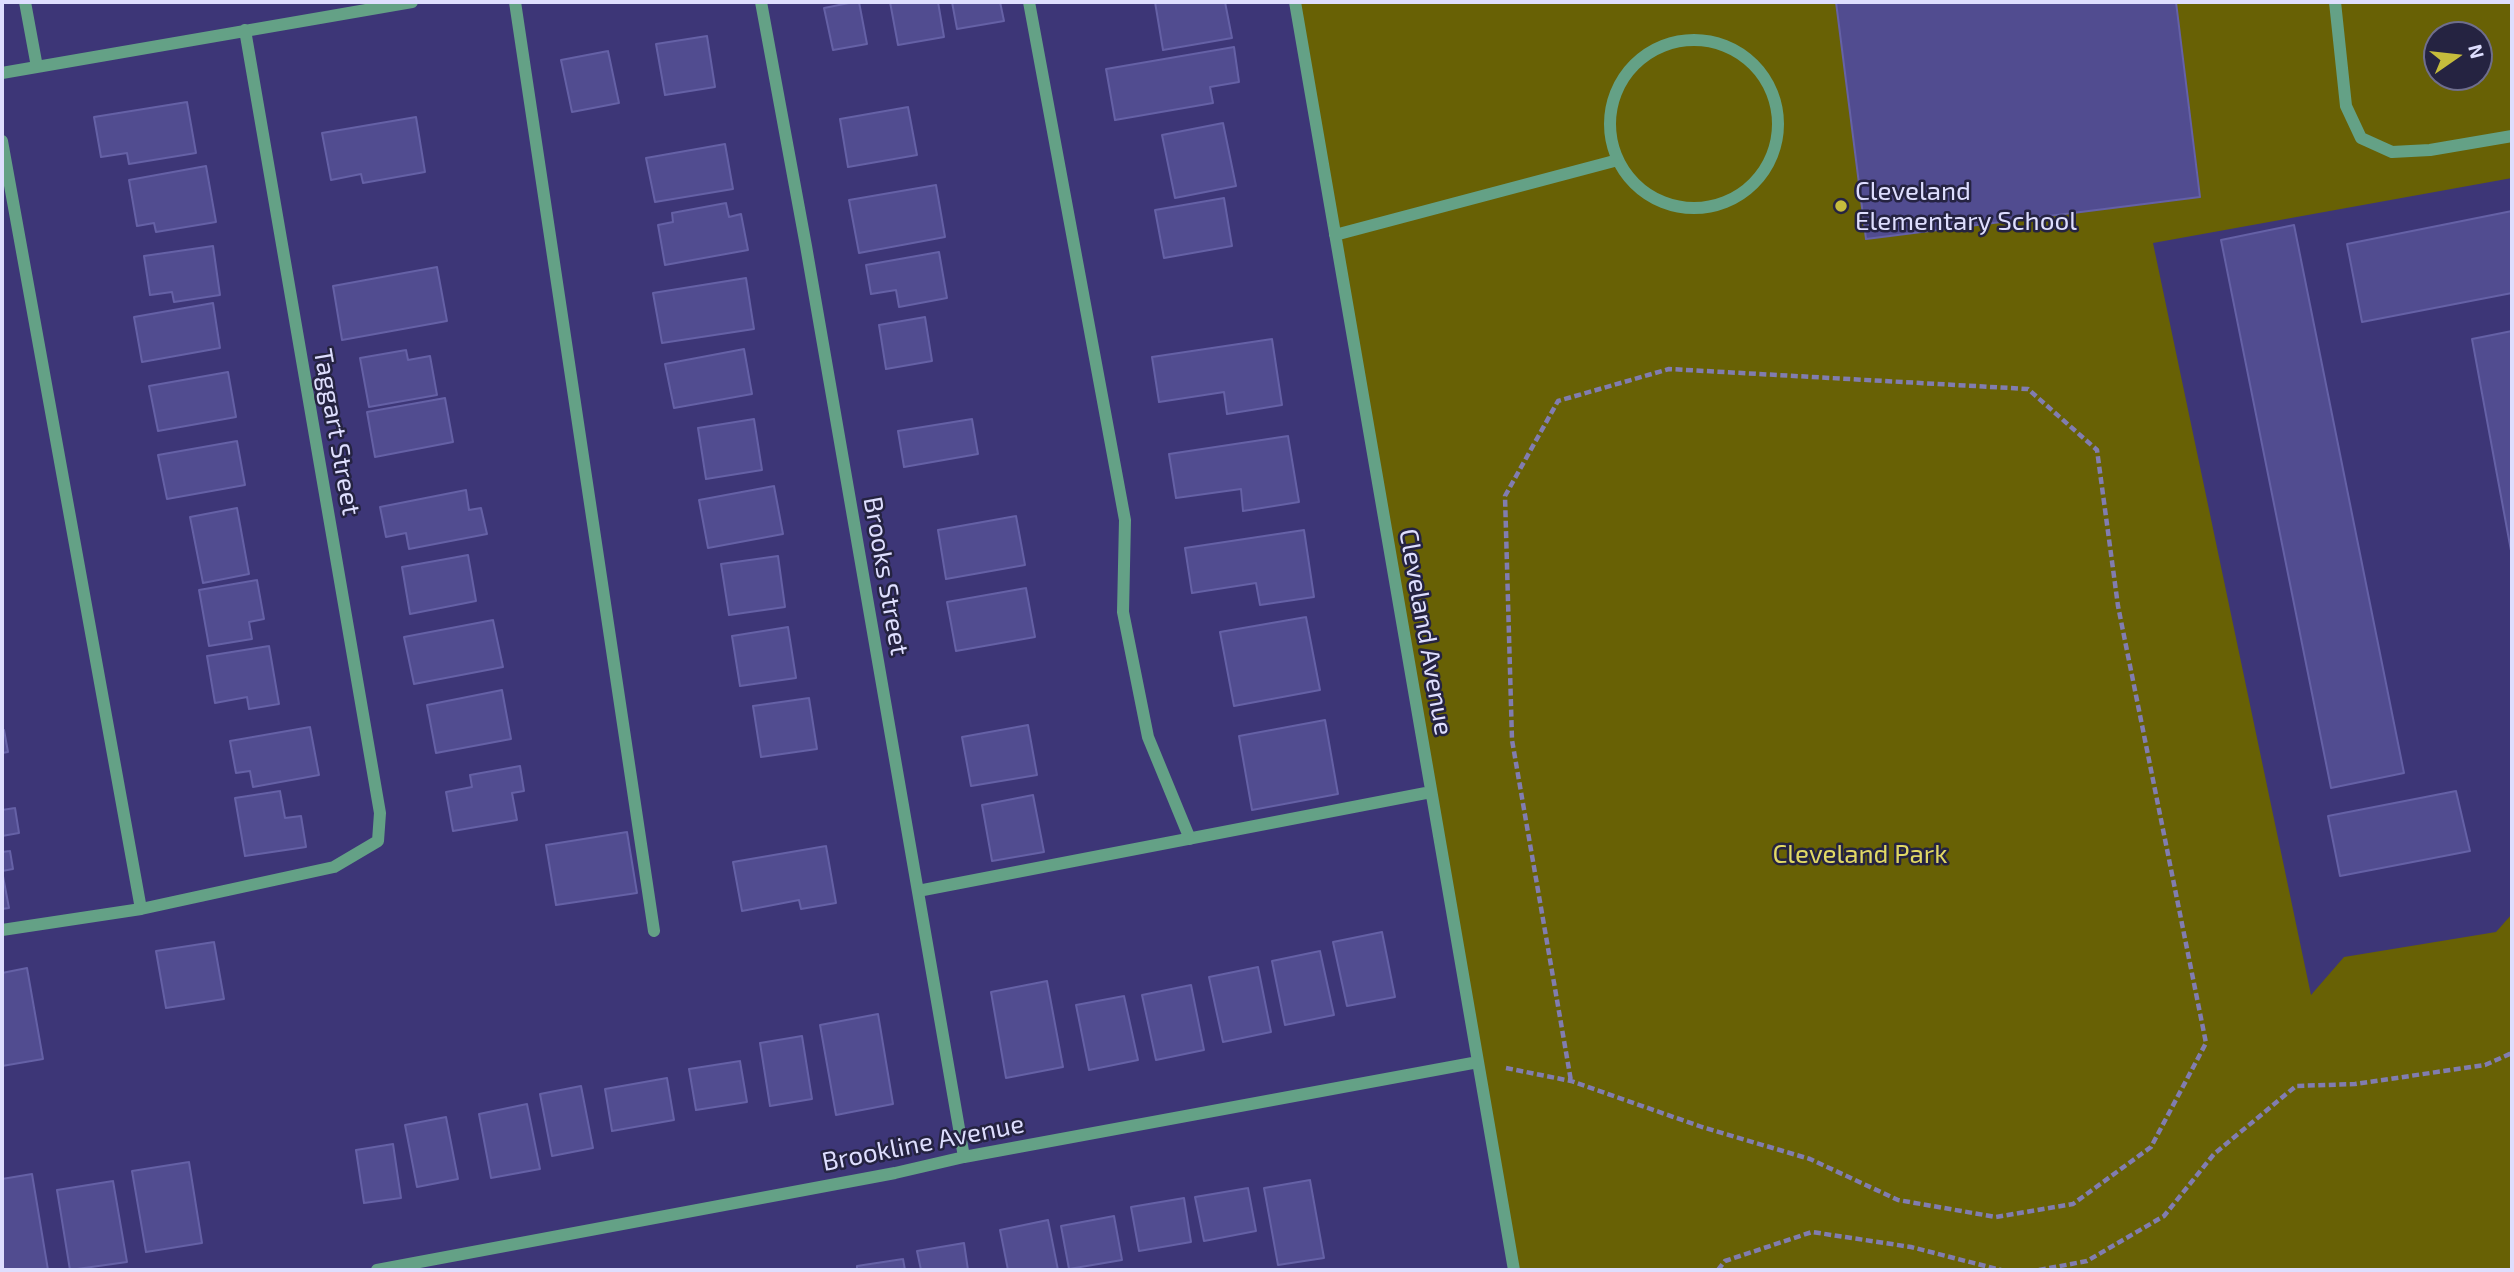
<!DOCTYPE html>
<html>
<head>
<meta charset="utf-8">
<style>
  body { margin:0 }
  #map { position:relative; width:2514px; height:1272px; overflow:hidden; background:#3d3677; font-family:"Exo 2",sans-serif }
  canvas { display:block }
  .frame { position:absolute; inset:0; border:4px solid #dedefe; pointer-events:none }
  .north { position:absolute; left:2423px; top:21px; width:70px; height:70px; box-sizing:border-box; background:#252341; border:2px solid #6f6e8d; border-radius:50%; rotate:76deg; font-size:19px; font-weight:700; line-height:28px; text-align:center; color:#dedefe }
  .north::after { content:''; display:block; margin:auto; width:24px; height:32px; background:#c6bc3c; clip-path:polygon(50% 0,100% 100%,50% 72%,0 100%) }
</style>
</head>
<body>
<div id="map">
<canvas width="2514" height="1272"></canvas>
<div class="frame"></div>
<div class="north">N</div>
</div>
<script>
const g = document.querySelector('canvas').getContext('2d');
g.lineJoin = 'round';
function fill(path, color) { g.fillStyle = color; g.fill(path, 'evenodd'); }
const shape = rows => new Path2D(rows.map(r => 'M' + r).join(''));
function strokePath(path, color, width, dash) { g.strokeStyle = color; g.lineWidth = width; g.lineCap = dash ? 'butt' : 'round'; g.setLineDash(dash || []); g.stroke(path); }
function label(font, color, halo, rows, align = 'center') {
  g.font = font + ' "Exo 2",sans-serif'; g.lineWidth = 5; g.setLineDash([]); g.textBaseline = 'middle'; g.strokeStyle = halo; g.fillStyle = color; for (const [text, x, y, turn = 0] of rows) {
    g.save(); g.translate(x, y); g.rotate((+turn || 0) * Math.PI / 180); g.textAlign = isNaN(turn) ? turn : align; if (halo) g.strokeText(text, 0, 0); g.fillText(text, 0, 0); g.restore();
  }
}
fill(shape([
  [1295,2,2512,2,2512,178,2153,243,2311,995,2344,957,2496,932,2512,914,2512,1270,1514,1270],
  [2437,35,2479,35,2479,77,2437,77]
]), '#686105');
const building = shape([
  [854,2,859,2,867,44,833,50,824,8,854,2],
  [890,2,938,2,944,37,898,45,890,2],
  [952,2,1000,2,1004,21,957,29,952,2],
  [1155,2,1225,2,1232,38,1163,50,1155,2],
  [1836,2,2176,2,2200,197,1866,239,1836,2],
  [707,36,715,87,665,95,656,44,707,36],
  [1234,47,1239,82,1210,87,1213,103,1115,120,1106,69,1234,47],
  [608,51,619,103,572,112,561,60,608,51],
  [187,102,196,153,129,164,127,153,101,157,94,117,187,102],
  [908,107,917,155,848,167,840,119,908,107],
  [416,117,425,172,363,183,361,174,331,180,322,133,416,117],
  [1223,123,1236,186,1175,198,1162,135,1223,123],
  [725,144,733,189,655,202,646,158,725,144],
  [206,166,216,222,156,232,154,223,137,226,129,180,206,166],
  [936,185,945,237,859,253,849,200,936,185],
  [1224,198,1232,246,1164,258,1155,210,1224,198],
  [726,203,729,217,741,214,748,250,665,265,658,225,673,222,672,213,726,203],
  [2512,211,2512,293,2362,322,2347,244,2512,211],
  [2294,225,2404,773,2331,788,2221,240,2294,225],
  [213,246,220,295,174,302,172,292,150,295,144,256,213,246],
  [939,252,947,298,899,307,896,290,871,294,866,265,939,252],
  [437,267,447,321,342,340,333,286,437,267],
  [746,278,754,329,662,343,653,293,746,278],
  [213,303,220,348,142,362,134,317,213,303],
  [925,317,932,361,886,369,879,325,925,317],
  [2512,331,2512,556,2472,339,2512,331],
  [1272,339,1282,405,1227,414,1224,392,1159,402,1152,357,1272,339],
  [744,349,752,394,674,408,665,364,744,349],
  [406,350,408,360,430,356,437,395,369,407,360,358,406,350],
  [228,372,236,417,158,431,149,386,228,372],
  [445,398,453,442,375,457,367,412,445,398],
  [754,419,762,470,706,479,698,428,754,419],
  [972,419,978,454,904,467,898,431,972,419],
  [1288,436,1299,502,1243,511,1241,489,1176,498,1169,454,1288,436],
  [237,441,245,485,167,499,158,455,237,441],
  [774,486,783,534,708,548,699,500,774,486],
  [466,490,469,510,481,508,487,534,409,549,406,533,386,537,380,507,466,490],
  [237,508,249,574,203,583,190,517,237,508],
  [1016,516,1025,565,946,579,938,530,1016,516],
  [1304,530,1314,597,1260,605,1256,583,1192,593,1185,548,1304,530],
  [468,555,476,601,410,614,402,567,468,555],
  [778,556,785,607,729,615,721,564,778,556],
  [257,580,264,619,249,622,252,639,209,646,199,590,257,580],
  [1026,588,1035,637,956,651,947,602,1026,588],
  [1306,617,1320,690,1234,706,1220,632,1306,617],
  [493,620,503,667,414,684,404,637,493,620],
  [788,627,796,678,740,686,732,636,788,627],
  [269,646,279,704,249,709,247,697,215,703,207,656,269,646],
  [502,690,511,739,436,753,427,705,502,690],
  [809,698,817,749,761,757,753,706,809,698],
  [1325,720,1338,794,1252,810,1239,736,1325,720],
  [1028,725,1037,775,971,786,962,737,1028,725],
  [310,727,319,775,253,787,250,771,236,773,230,741,310,727],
  [2,730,4,730,8,752,2,753,2,730],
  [520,766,524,791,512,793,517,820,453,831,446,792,472,787,470,775,520,766],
  [280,791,285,818,301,816,306,847,245,856,235,798,280,791],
  [2456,791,2470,851,2340,876,2328,816,2456,791],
  [1033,795,1044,852,992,861,982,805,1033,795],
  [15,808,19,833,2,836,2,810,15,808],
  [627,832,637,893,556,905,546,845,627,832],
  [826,846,836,903,801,909,799,900,742,911,733,862,826,846],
  [10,851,13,869,2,871,9,908,2,909,2,852,10,851],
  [1382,932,1395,997,1347,1006,1333,942,1382,932],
  [214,942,224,999,166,1008,156,951,214,942],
  [1320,951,1334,1015,1285,1025,1272,961,1320,951],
  [1258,967,1271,1032,1223,1042,1209,977,1258,967],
  [27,968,43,1059,2,1066,2,973,27,968],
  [1047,981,1063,1067,1006,1078,991,992,1047,981],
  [1191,985,1204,1050,1156,1060,1142,995,1191,985],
  [1124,996,1138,1060,1089,1070,1076,1005,1124,996],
  [878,1014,893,1104,836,1115,820,1025,878,1014],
  [802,1036,812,1099,770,1106,760,1043,802,1036],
  [740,1061,747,1102,696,1110,689,1069,740,1061],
  [667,1078,674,1120,612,1131,605,1089,667,1078],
  [581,1086,593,1148,552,1156,540,1094,581,1086],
  [527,1104,540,1169,491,1178,479,1114,527,1104],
  [446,1117,458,1179,417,1187,405,1125,446,1117],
  [393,1144,401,1198,364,1203,356,1150,393,1144],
  [189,1162,202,1243,146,1252,132,1171,189,1162],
  [32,1174,48,1270,2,1270,2,1179,32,1174],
  [1310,1180,1324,1258,1278,1265,1264,1188,1310,1180],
  [113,1181,127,1262,70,1270,57,1190,113,1181],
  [1248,1188,1256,1231,1204,1241,1195,1197,1248,1188],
  [1184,1198,1191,1242,1139,1251,1131,1207,1184,1198],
  [1114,1216,1122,1260,1069,1269,1061,1226,1114,1216],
  [1048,1220,1058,1270,1008,1270,1000,1230,1048,1220],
  [964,1243,968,1270,921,1270,917,1251,964,1243],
  [903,1259,905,1270,857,1270,857,1266,903,1259]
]);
fill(building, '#514c90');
strokePath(building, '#6561a6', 2);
strokePath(shape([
  [1506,1068,1571,1081,1702,1127,1810,1159,1898,1200,1996,1217,2073,1204,2151,1147,2206,1043,2118,606,2097,450,2028,389,1669,369,1558,401,1505,496,1512,740,1571,1081],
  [1718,1270,1725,1261,1812,1232,1911,1247,2001,1270],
  [2039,1270,2087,1261,2164,1216,2214,1154,2296,1086,2355,1084,2485,1065,2512,1053]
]), '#817db0', 4.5, [7, 3.5]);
strokePath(shape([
  [25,2,37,67],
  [515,2,654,931],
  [761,2,806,246,964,1157],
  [1029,2,1125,520,1123,612,1148,737,1190,839],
  [1295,2,1514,1270],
  [2335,2,2346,106,2361,138,2392,152,2430,150,2512,136],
  '1610 124a84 84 0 1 1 168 0a84 84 0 1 1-168 0Z',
  [2,73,412,2],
  [2,141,141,909],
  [1335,235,1618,160],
  [918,891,1431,792],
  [2,930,141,909,334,867,378,841,380,813,245,30],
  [377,1270,895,1173,964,1157,1478,1062]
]), '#64a186', 12);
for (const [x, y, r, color] of [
  [1841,206,7,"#c6bc3c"]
]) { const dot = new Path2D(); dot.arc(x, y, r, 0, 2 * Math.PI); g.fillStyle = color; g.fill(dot); strokePath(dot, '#252341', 2.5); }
label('26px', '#dedefe', '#252341', [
  ["Cleveland",1855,191],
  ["Elementary School",1855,221]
], 'left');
label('26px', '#dedefe', '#252341', [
  ["Taggart Street",337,432,80],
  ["Brooks Street",886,576,80],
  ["Cleveland Avenue",1426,632,80],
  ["Brookline Avenue",923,1143,-11]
]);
label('26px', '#e2d965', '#252341', [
  ["Cleveland Park",1860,854]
]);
</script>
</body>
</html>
